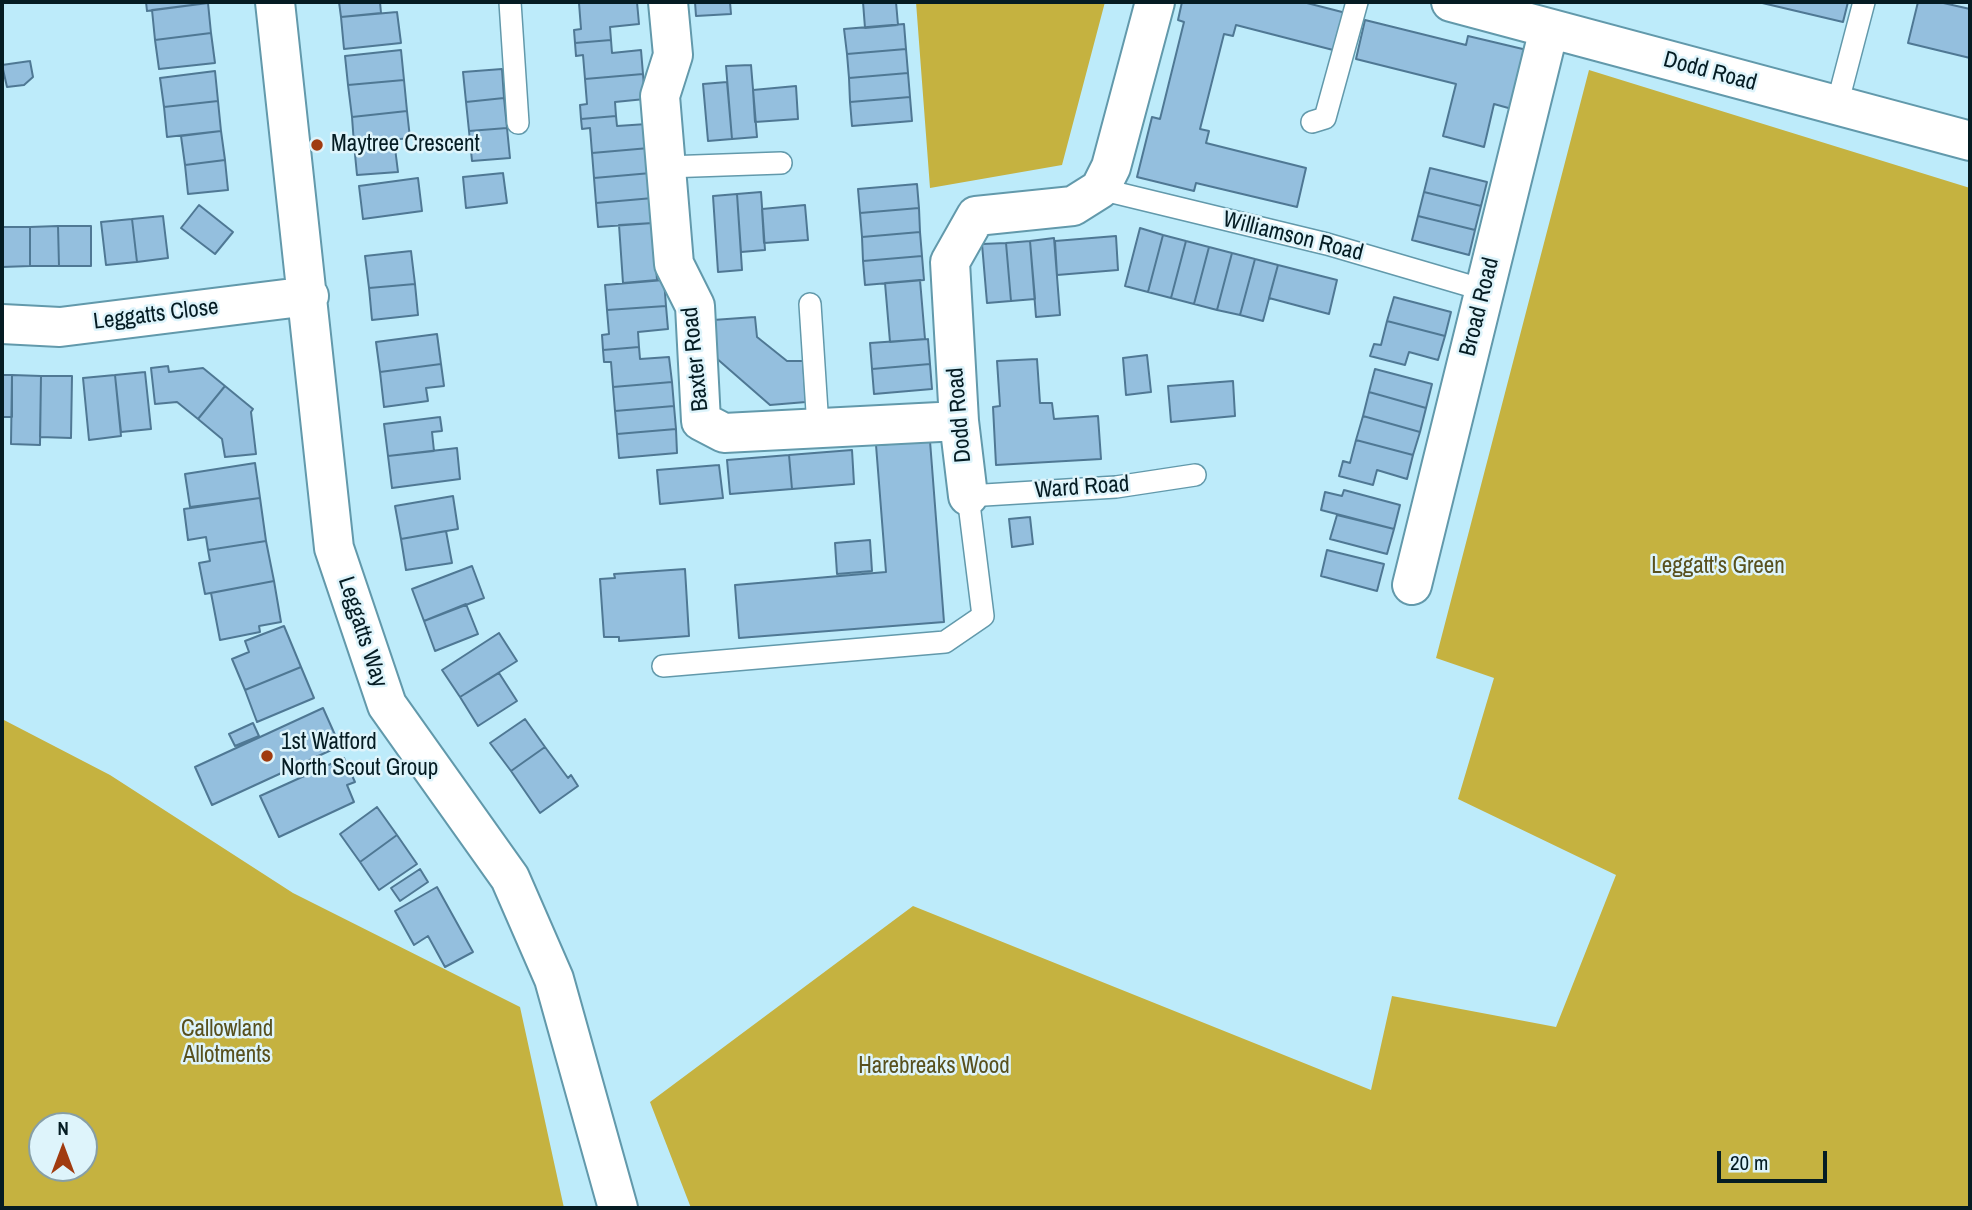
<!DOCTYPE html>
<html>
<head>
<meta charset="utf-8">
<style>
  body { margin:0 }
  #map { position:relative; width:1972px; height:1210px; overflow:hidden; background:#bdebfa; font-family:"Archivo Narrow",sans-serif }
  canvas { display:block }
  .frame { position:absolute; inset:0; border:4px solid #051c23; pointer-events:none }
  .north { position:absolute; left:28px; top:1112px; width:70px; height:70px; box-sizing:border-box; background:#def4fb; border:2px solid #879ea5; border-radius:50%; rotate:0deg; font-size:19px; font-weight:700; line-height:28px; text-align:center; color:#051c23 }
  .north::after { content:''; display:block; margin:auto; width:24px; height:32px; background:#a03b10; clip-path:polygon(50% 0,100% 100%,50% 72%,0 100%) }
  .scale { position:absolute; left:1717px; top:1151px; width:110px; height:32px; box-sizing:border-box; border:4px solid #051c23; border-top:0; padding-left:9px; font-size:21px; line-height:24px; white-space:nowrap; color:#051c23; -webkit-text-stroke:5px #def4fb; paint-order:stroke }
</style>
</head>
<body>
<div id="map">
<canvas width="1972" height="1210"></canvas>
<div class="frame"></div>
<div class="north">N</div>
<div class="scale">20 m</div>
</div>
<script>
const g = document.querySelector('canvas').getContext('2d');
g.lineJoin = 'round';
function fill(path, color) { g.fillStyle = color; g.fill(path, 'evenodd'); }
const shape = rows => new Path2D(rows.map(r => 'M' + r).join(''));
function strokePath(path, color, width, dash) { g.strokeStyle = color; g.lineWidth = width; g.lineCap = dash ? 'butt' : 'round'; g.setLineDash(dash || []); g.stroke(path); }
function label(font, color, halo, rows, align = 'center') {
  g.font = font + ' "Archivo Narrow",sans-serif'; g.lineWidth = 5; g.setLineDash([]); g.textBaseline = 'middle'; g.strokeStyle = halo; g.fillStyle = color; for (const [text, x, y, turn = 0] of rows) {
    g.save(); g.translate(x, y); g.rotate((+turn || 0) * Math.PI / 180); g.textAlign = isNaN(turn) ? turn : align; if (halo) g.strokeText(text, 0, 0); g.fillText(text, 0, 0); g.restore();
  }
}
fill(shape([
  [916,2,1105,2,1062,165,930,188],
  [1589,70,1970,188,1970,1208,691,1208,650,1102,913,906,1371,1090,1392,996,1556,1027,1616,875,1458,799,1494,678,1436,658],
  [2,719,110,775,293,893,520,1007,564,1208,2,1208],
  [84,1126,84,1168,42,1168,42,1126]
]), '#c5b240');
const building = shape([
  [146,2,208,2,208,3,147,11,146,2],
  [339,2,380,2,381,13,341,17,339,2],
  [637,2,639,24,610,27,611,40,575,43,574,30,581,29,579,3,637,2],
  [695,2,730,2,731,14,696,16,695,2],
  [863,2,896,2,898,25,865,28,863,2],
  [1182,2,1303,2,1346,13,1337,51,1236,25,1233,36,1224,34,1200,129,1209,131,1206,143,1306,168,1297,207,1196,183,1194,191,1137,177,1152,117,1160,119,1184,22,1178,20,1182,2],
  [1758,2,1848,2,1843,22,1758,2],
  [1918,2,1939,2,1970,9,1970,58,1908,43,1918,2],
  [208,3,211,33,155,40,152,10,208,3],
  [397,12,401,43,344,49,341,17,397,12],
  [1365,20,1466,45,1468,36,1527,50,1512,109,1494,104,1484,147,1443,136,1456,84,1356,59,1365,20],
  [904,24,906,49,847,54,844,29,904,24],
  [211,33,215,63,159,69,155,40,211,33],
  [611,40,612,53,641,50,643,74,585,79,583,55,576,56,575,43,611,40],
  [906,49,908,73,849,78,847,54,906,49],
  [401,50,404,80,348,85,345,56,401,50],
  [30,61,33,77,24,85,7,87,2,65,30,61],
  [751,65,757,137,732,139,726,66,751,65],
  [502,69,504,98,466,102,463,72,502,69],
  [215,71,218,101,164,107,160,78,215,71],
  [908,73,910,97,850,102,849,78,908,73],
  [643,74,645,99,615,102,616,116,581,119,580,105,587,104,585,79,643,74],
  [404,80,407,111,352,117,348,85,404,80],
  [727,82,732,139,708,141,703,84,727,82],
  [796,86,798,119,755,122,753,90,796,86],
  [910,97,912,121,852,126,850,102,910,97],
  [504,98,507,128,469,131,466,102,504,98],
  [218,101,221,131,167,137,164,107,218,101],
  [407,111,410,138,354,144,352,117,407,111],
  [616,116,617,126,647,124,649,148,592,153,590,128,582,129,581,119,616,116],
  [507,128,510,158,472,161,469,131,507,128],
  [221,131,225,160,185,165,181,136,221,131],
  [394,140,398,172,357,175,354,144,394,140],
  [649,148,651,173,594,178,592,153,649,148],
  [225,160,228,190,188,194,185,165,225,160],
  [1430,168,1487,182,1481,206,1424,192,1430,168],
  [503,173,507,203,466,208,463,177,503,173],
  [651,173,653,198,596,203,594,178,651,173],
  [418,178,422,211,363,219,359,186,418,178],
  [917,184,919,208,860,213,858,189,917,184],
  [761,192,765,250,741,252,737,194,761,192],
  [1424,192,1481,206,1475,230,1418,216,1424,192],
  [737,194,742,270,718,272,713,196,737,194],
  [653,198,653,223,598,227,596,203,653,198],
  [199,205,233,232,215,254,181,228,199,205],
  [805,205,808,240,764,243,762,209,805,205],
  [919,208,920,232,862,237,860,213,919,208],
  [163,216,168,258,137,262,132,219,163,216],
  [1418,216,1475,230,1469,255,1412,240,1418,216],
  [132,219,137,262,106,265,101,222,132,219],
  [653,223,657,280,623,283,619,225,653,223],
  [58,226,59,266,30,266,30,227,58,226],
  [58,226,91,226,91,266,59,266,58,226],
  [2,227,30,227,30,266,2,267,2,227],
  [1140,228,1163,235,1148,292,1125,286,1140,228],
  [920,232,922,256,863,261,862,237,920,232],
  [1163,235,1186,241,1171,298,1148,292,1163,235],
  [1116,236,1118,270,1057,275,1055,241,1116,236],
  [1054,238,1060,315,1036,317,1030,241,1054,238],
  [1030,241,1035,299,1011,301,1006,243,1030,241],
  [1186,241,1209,247,1194,304,1171,298,1186,241],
  [1006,243,1011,301,987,303,982,244,1006,243],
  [1209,247,1232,253,1217,310,1194,304,1209,247],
  [411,251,415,284,369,288,365,256,411,251],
  [1232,253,1255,259,1240,315,1217,310,1232,253],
  [922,256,924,280,865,285,863,261,922,256],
  [1255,259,1278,265,1263,321,1240,315,1255,259],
  [1278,265,1337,280,1329,314,1269,298,1278,265],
  [664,280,666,306,607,310,605,285,664,280],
  [920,280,925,339,890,342,885,283,920,280],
  [415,284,418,315,372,320,369,288,415,284],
  [1394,297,1451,312,1445,336,1387,321,1394,297],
  [666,306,668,329,638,332,639,347,603,350,602,335,609,334,607,310,666,306],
  [755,317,757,337,787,361,803,361,806,402,770,405,715,357,713,320,755,317],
  [1387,321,1445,336,1438,360,1409,352,1405,365,1370,356,1374,344,1381,345,1387,321],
  [437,334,441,364,380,372,376,342,437,334],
  [928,339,930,364,872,369,870,343,928,339],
  [639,347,640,359,669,357,672,382,613,387,611,362,604,362,603,350,639,347],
  [1147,355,1151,392,1126,395,1123,358,1147,355],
  [1037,359,1040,403,1052,403,1054,419,1098,416,1101,459,996,465,993,407,1000,406,997,361,1037,359],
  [441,364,444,386,426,388,428,401,384,407,380,372,441,364],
  [930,364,932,389,874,394,872,369,930,364],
  [168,366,169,372,203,368,225,386,198,419,177,402,155,404,151,368,168,366],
  [1375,369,1432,384,1426,408,1369,392,1375,369],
  [145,372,151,429,121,432,115,375,145,372],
  [2,375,12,375,12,417,2,417,2,375],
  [12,375,41,376,40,445,11,444,12,375],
  [115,375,121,436,89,440,83,378,115,375],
  [41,376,72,376,71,438,40,437,41,376],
  [1233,381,1235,416,1171,422,1168,386,1233,381],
  [672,382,674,406,615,411,613,387,672,382],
  [225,386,253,409,251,412,256,454,225,457,222,439,198,419,225,386],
  [1369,392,1426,408,1420,432,1363,416,1369,392],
  [674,406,676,429,617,434,615,411,674,406],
  [1363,416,1420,432,1413,455,1356,440,1363,416],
  [440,417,442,431,432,432,434,451,388,456,384,424,440,417],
  [676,429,677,453,619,458,617,434,676,429],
  [1356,440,1413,455,1407,479,1377,470,1373,485,1339,476,1343,461,1350,463,1356,440],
  [930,441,944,622,739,638,735,585,886,572,876,445,930,441],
  [457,448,460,479,392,488,388,456,457,448],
  [852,450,854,484,792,489,789,455,852,450],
  [789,455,792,489,730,494,727,460,789,455],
  [255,463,260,498,190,507,185,474,255,463],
  [719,465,723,498,660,504,657,470,719,465],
  [1344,490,1400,505,1394,529,1321,510,1325,492,1342,496,1344,490],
  [453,496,458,529,401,539,395,506,453,496],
  [260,498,266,541,208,550,206,537,188,540,184,509,260,498],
  [1337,515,1394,529,1387,554,1330,539,1337,515],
  [1030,517,1033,544,1012,547,1009,519,1030,517],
  [446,531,452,563,406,570,401,539,446,531],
  [870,540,872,571,837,574,835,543,870,540],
  [266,541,274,581,205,594,199,563,210,561,208,550,266,541],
  [1327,550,1384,564,1377,591,1321,576,1327,550],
  [472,566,484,598,424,621,412,589,472,566],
  [685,569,689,636,619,641,619,637,604,637,600,579,615,578,614,574,685,569],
  [274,581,281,622,259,626,260,632,220,640,211,593,274,581],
  [466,604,478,634,435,651,424,621,466,604],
  [284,626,301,667,245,690,232,659,249,652,245,641,284,626],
  [499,633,517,661,460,697,442,670,499,633],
  [301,667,314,698,257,722,245,690,301,667],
  [499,673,517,701,478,726,460,697,499,673],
  [323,708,340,746,212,805,195,767,323,708],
  [525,719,545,747,511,771,490,743,525,719],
  [253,723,259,736,235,746,229,734,253,723],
  [545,747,568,778,571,775,578,786,540,813,511,771,545,747],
  [344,758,355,782,347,785,354,802,279,837,260,796,344,758],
  [377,807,397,835,360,862,340,834,377,807],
  [397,835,417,864,379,890,360,862,397,835],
  [420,869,428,882,400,901,391,888,420,869],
  [437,887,473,952,445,967,428,936,414,945,395,911,437,887]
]);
fill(building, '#94bfde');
strokePath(building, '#4f7894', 2);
const lane = shape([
  [510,2,518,123],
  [1837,105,1864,2],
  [1312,122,1325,118,1357,2],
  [666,167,781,163],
  [1100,189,1327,244,1484,290],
  [810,304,818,427],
  [663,666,945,642,983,616,968,496,1116,487,1195,475]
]);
const street = shape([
  [275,2,334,548,387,705,510,878,554,979,618,1208],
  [668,2,673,55,660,96,674,264,695,306,701,421,724,433,959,421],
  [1451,2,1970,141],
  [2,324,60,327,309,296],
  [968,496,959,421,950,262,976,216,1073,206,1100,189,1111,167,1155,2],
  [1412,585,1549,29]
]);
strokePath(lane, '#6299ab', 24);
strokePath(street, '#6299ab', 42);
strokePath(lane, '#fff', 21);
strokePath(street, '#fff', 38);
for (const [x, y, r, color] of [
  [317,145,7,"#a03b10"],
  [267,756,7,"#a03b10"]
]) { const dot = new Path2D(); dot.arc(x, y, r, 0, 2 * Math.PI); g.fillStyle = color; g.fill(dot); strokePath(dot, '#def4fb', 2.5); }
label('23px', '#051c23', '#def4fb', [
  ["Dodd Road",1710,72,15],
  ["Williamson Road",1293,237,14],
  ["Broad Road",1480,307,-76],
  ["Leggatts Close",156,315,-7],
  ["Baxter Road",696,359,-96],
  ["Dodd Road",960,415,-95],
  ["Ward Road",1082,488,-4],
  ["Leggatts Way",362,632,72]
]);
label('23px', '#051c23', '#def4fb', [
  ["Maytree Crescent",331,145],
  ["1st Watford",281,743],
  ["North Scout Group",281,769]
], 'left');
label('23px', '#58501d', '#def4fb', [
  ["Leggatt's Green",1718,567],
  ["Callowland",227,1030],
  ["Allotments",227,1056],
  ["Harebreaks Wood",934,1067]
]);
</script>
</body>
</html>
